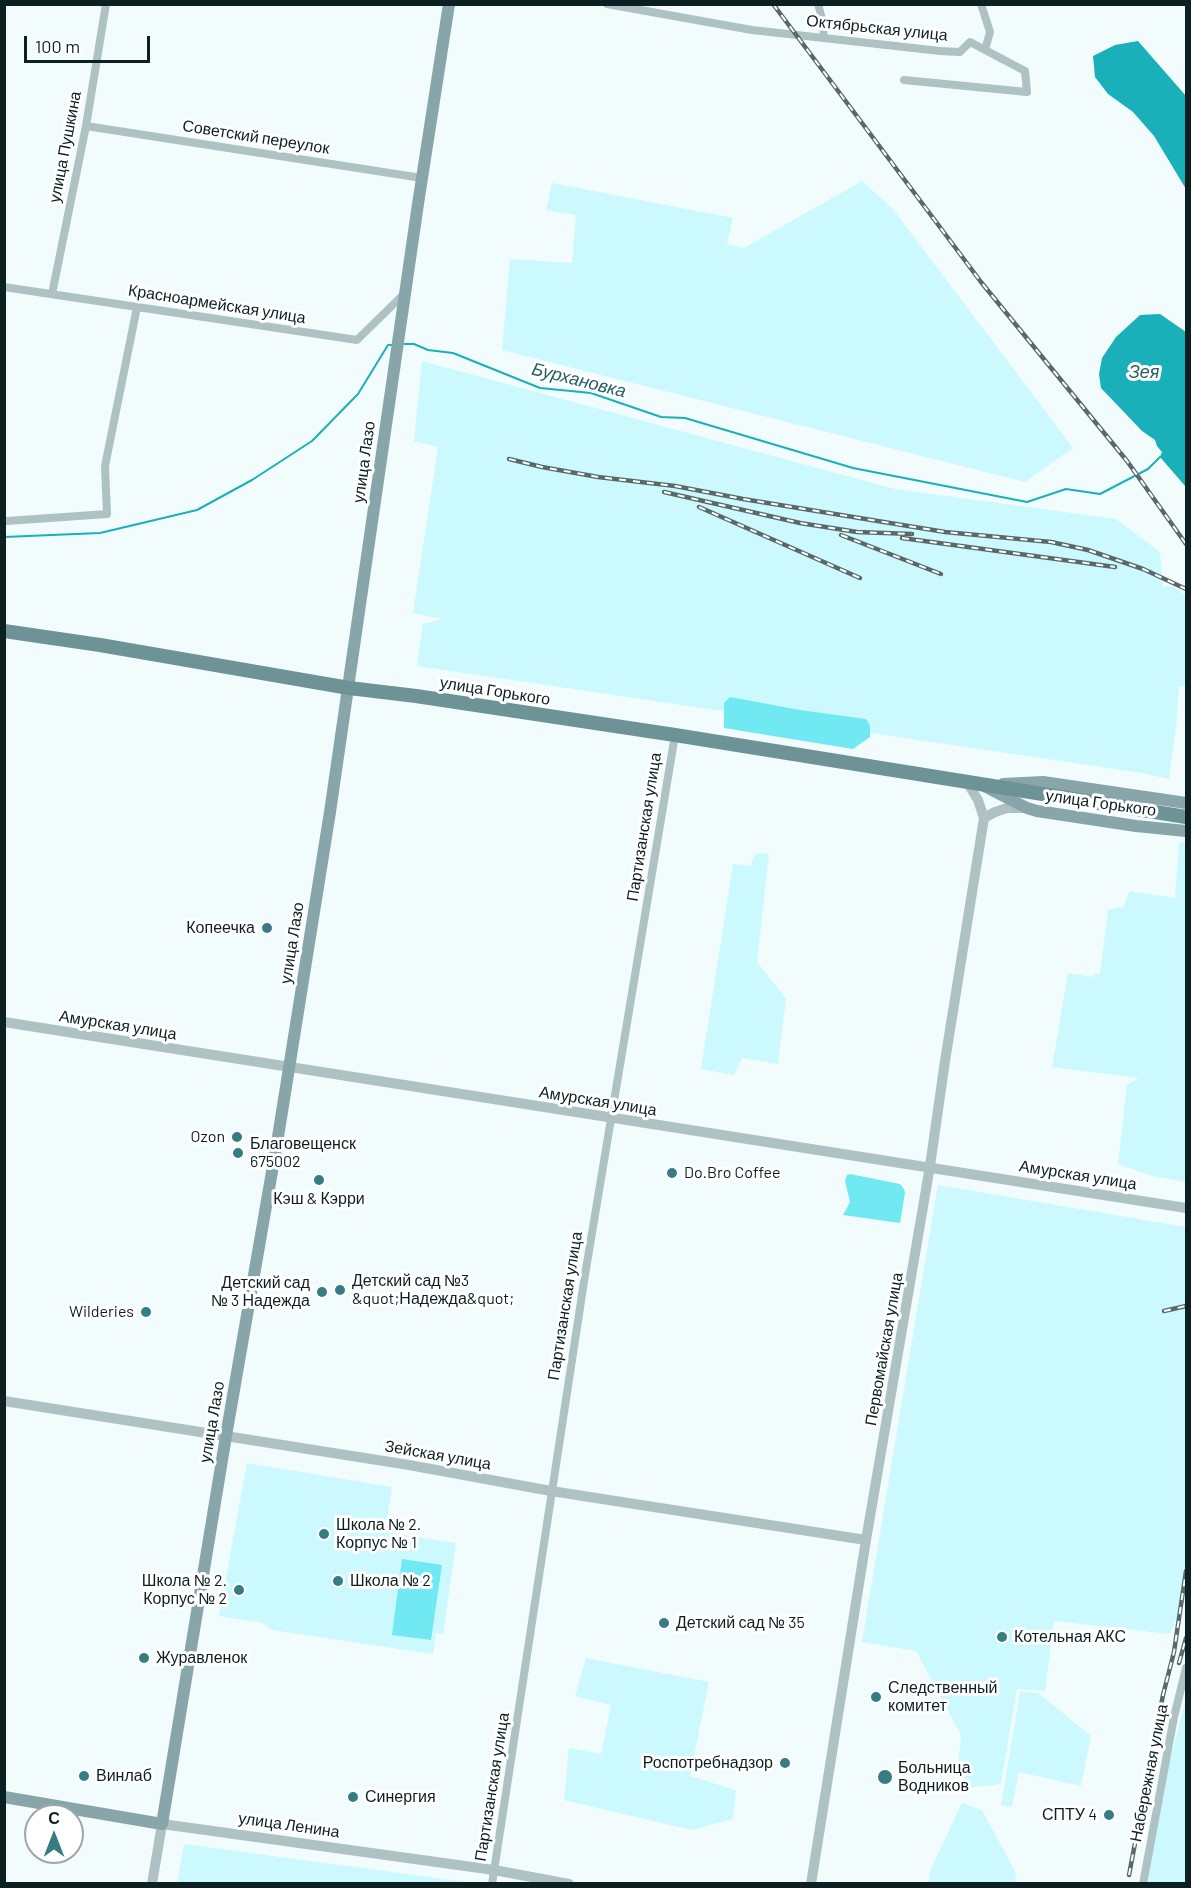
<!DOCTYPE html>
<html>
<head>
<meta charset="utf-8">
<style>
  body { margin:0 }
  #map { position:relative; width:1191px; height:1888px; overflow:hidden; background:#f2fcfc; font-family:Barlow,sans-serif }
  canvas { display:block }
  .frame { position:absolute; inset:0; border:6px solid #0d2021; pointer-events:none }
  .north { position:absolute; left:24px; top:1804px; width:60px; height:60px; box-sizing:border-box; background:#fff; border:2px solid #9ea6a6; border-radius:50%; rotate:0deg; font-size:16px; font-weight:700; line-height:24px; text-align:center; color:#0d2021 }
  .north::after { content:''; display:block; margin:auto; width:21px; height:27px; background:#357d83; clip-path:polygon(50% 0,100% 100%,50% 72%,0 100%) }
  .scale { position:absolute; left:24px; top:36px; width:126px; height:27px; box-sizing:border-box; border:3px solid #0d2021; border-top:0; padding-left:8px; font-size:18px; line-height:21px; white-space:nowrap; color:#0d2021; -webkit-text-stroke:4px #fff; paint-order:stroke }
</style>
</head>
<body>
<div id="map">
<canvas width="1191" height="1888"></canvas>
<div class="frame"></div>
<div class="north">С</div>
<div class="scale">100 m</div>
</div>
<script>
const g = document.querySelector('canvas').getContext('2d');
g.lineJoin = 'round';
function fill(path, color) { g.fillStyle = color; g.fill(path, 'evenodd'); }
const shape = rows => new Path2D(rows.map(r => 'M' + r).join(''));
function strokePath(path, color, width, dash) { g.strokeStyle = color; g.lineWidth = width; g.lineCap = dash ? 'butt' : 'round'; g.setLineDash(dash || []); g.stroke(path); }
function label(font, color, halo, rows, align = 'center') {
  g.font = font + ' Barlow,sans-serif'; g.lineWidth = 6; g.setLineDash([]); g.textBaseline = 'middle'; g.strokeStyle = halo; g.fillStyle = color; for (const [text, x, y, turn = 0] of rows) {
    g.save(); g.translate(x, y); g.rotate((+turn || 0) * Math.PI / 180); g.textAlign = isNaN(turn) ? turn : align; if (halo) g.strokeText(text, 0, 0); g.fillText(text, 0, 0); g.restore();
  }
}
fill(shape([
  [862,181,892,208,1073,448,1025,482,502,350,510,259,572,263,576,215,546,210,552,183,733,218,727,244,744,248],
  [422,361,895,489,1116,519,1160,552,1163,587,1173,586,1186,596,1186,686,1179,686,1176,728,1169,779,1142,773,417,666,423,624,443,619,413,613,438,447,414,441],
  [1179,842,1186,842,1186,1182,1152,1176,1118,1164,1127,1085,1139,1078,1052,1067,1068,973,1093,977,1095,974,1100,974,1108,910,1123,907,1130,891,1175,898],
  [756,853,769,854,757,962,786,999,778,1064,742,1058,734,1075,701,1069,733,864,750,866],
  [938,1185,1186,1227,1186,1597,1170,1634,1054,1621,1045,1691,1017,1689,1001,1784,956,1789,961,1735,916,1651,862,1642],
  [247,1463,392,1487,385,1532,456,1543,443,1634,436,1633,433,1654,272,1630,262,1623,219,1616],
  [586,1658,709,1682,690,1776,736,1790,733,1819,691,1830,564,1800,569,1748,601,1754,611,1705,575,1696],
  [1020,1691,1038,1693,1091,1736,1081,1786,1019,1772,1012,1807,1001,1805],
  [1186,1698,1186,1883,1146,1884,1160,1800],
  [962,1803,982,1810,1016,1873,1015,1883,929,1883,930,1871],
  [184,1844,474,1883,177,1883]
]), '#cbf9fd');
fill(shape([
  [730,697,800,710,866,719,870,726,870,737,853,749,724,728,724,703],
  [850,1174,900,1184,904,1189,905,1193,900,1223,843,1215,850,1202,845,1181,847,1175],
  [402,1559,442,1565,431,1640,392,1635]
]), '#70e9f3');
fill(shape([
  [1138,41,1186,96,1186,189,1154,136,1133,112,1108,94,1095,77,1093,56,1115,45],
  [1160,314,1186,332,1186,487,1160,457,1162,452,1157,446,1155,440,1142,431,1101,388,1099,374,1102,358,1116,337,1140,315]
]), '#1ab0ba');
strokePath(shape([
  [404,344,414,344,428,350,453,353,540,388,591,393,661,417,685,418,853,468,1027,502,1066,489,1100,494,1148,469,1160,457,1162,457],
  [4,537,100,533,197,510,252,480,312,441,358,394,388,345,392,345]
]), '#1ab0ba', 2);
strokePath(shape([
  [607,4,752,30,940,51,960,52,970,42,1025,71,1027,92,904,80],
  [818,4,824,26,823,38],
  [981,4,990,32,985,50],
  [86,126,422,178],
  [4,287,357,340,405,293],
  [52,294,86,126,106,4],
  [7,521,107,514,105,466,137,307],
  [492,1884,585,1275,675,735],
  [1143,1884,1174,1717,1186,1668]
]), '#aec2c3', 8);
strokePath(shape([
  [984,818,995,812,1007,808,1026,808],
  [4,1022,1186,1208],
  [4,1401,409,1465,551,1491,866,1540],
  [152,1884,162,1824,494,1870,569,1884],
  [811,1884,866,1540,930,1166,945,1061,984,818,978,800,967,782]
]), '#aec2c3', 10);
strokePath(shape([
  [1003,784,1043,782,1186,803],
  [984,786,1027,808,1037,811,1136,826,1186,831],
  [4,1797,162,1824,226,1436,277,1143,330,812,418,204,449,4]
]), '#88a6a9', 12);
strokePath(shape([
  [4,631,100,645,349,688,416,696,675,735,1186,817]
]), '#6d9396', 14);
const rail = shape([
  [773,4,981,282,1127,461,1186,544],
  [509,459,542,467,598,477,675,486,743,499,945,532,1051,542,1088,550,1143,569,1186,589],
  [664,492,800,523,857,532,912,534],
  [699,507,860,578],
  [841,535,941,574],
  [902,538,1115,567],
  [1164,1311,1186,1306],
  [1179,1663,1186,1638],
  [1129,1875,1163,1695,1174,1652,1186,1571]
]);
strokePath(rail, '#59696a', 4.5);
strokePath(rail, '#fff', 2, [7]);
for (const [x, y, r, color] of [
  [267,928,6,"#357d83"],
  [237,1137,6,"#357d83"],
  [238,1153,6,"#357d83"],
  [672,1173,6,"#357d83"],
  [319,1180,6,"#357d83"],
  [340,1290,6,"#357d83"],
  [322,1292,6,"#357d83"],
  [146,1312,6,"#357d83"],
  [324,1534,6,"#357d83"],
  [338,1581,6,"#357d83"],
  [239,1590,6,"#357d83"],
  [664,1623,6,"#357d83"],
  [1002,1637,6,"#357d83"],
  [144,1658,6,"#357d83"],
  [876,1697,6,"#357d83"],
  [785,1763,6,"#357d83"],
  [84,1776,6,"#357d83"],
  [885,1777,8,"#357d83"],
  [353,1797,6,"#357d83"],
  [1109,1815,6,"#357d83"]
]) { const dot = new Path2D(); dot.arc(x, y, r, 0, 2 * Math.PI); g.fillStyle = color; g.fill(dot); strokePath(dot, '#fff', 2); }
label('16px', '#0d2021', '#fff', [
  ["Октябрьская улица",877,28,6],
  ["Советский переулок",256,137,9],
  ["улица Пушкина",65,147,-79],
  ["Красноармейская улица",217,304,9],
  ["улица Лазо",364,462,-82],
  ["улица Горького",495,691,9],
  ["улица Горького",1101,803,8],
  ["Партизанская улица",644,827,-81],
  ["улица Лазо",292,943,-81],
  ["Амурская улица",118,1025,9],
  ["Амурская улица",598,1101,9],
  ["Амурская улица",1078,1175,9],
  ["Партизанская улица",565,1306,-81],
  ["Первомайская улица",884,1349,-80],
  ["улица Лазо",212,1422,-80],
  ["Зейская улица",438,1455,10],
  ["Набережная улица",1149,1773,-79],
  ["Партизанская улица",492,1787,-81],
  ["улица Ленина",289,1825,8]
]);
label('16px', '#0d2021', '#fff', [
  ["Копеечка",255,928,"right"],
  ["Ozon",225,1137,"right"],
  ["Благовещенск",250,1144],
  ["675002",250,1162],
  ["Do.Bro Coffee",684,1173],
  ["Кэш & Кэрри",319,1199,"center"],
  ["Детский сад №3",352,1281],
  ["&quot;Надежда&quot;",352,1299],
  ["Детский сад",310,1283,"right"],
  ["№ 3 Надежда",310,1301,"right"],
  ["Wilderies",134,1312,"right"],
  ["Школа № 2.",336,1525],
  ["Корпус № 1",336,1543],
  ["Школа № 2.",227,1581,"right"],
  ["Корпус № 2",227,1599,"right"],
  ["Школа № 2",350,1581],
  ["Детский сад № 35",676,1623],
  ["Котельная АКС",1014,1637],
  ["Журавленок",156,1658],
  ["Следственный",888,1688],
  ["комитет",888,1706],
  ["Роспотребнадзор",773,1763,"right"],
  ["Больница",898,1768],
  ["Водников",898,1786],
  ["Винлаб",96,1776],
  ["Синергия",365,1797],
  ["СПТУ 4",1097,1815,"right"]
], 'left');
label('italic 18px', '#275e62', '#fff', [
  ["Зея",1144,372],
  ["Бурхановка",579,380,14]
]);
</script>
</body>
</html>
